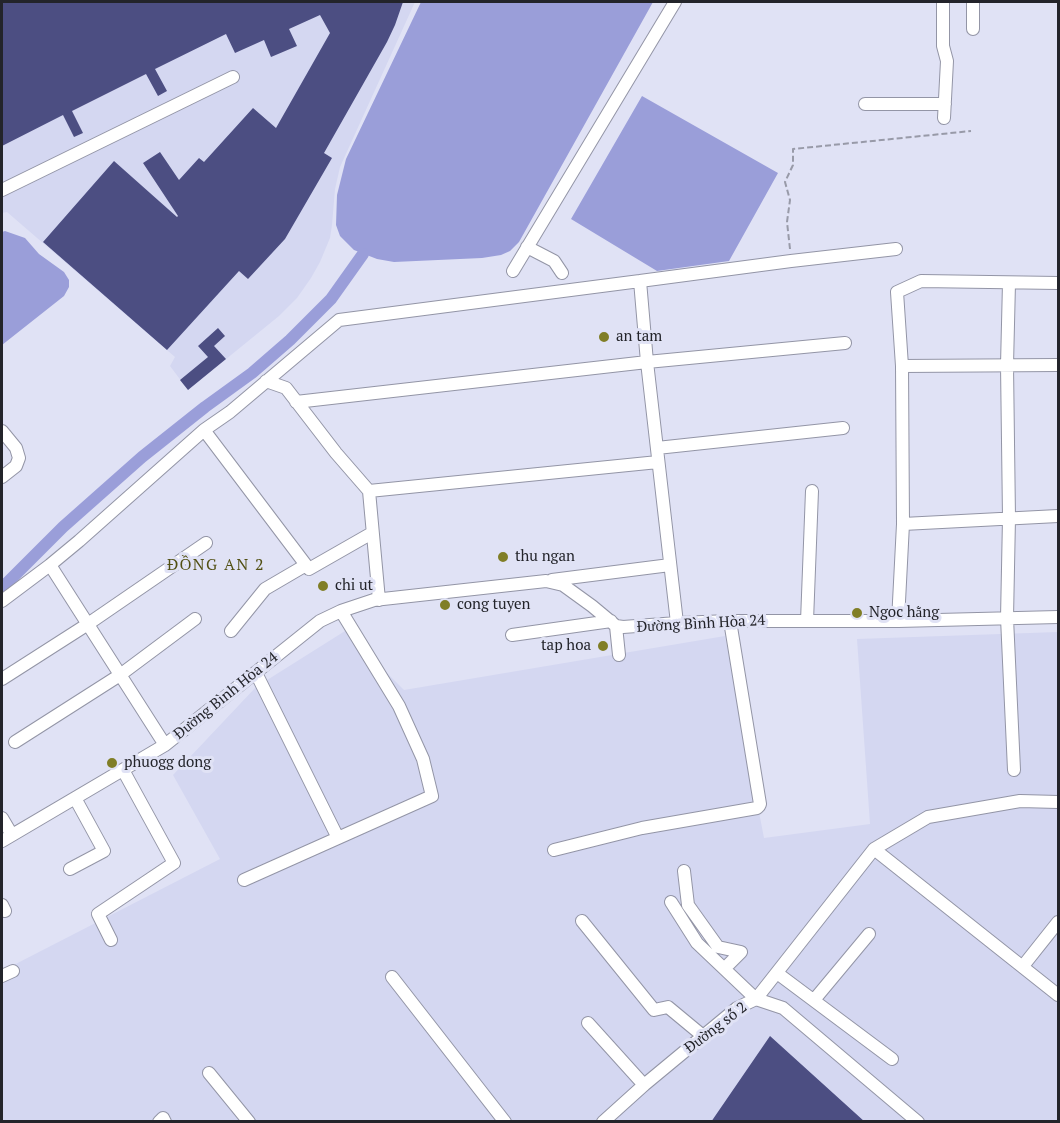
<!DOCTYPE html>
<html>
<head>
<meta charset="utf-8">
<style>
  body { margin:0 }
  #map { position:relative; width:1060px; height:1123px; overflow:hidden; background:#e0e2f5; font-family:"PT Serif",serif }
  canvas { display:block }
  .frame { position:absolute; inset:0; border:3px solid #23242a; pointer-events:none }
</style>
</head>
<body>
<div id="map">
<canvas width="1060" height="1123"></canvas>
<div class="frame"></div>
</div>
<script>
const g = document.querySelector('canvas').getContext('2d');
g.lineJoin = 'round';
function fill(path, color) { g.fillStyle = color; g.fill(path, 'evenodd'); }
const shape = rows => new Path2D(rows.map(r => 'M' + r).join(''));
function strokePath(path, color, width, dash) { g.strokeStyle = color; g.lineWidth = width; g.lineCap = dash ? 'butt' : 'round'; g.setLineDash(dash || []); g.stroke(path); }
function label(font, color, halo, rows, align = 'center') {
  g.font = font + ' "PT Serif",serif'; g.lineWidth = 6; g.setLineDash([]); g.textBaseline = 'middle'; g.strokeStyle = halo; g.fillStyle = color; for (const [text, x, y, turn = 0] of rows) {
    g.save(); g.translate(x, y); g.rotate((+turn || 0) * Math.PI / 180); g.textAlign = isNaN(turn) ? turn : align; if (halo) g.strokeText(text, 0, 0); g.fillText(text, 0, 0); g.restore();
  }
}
fill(shape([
  [2,2,415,2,340,167,335,189,332,225,330,238,320,262,311,278,297,298,279,316,188,390,170,366,175,357,7,212,2,213],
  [345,631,404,690,725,636,764,838,870,824,857,639,1058,632,1058,1121,2,1122,2,971,220,859,173,775,256,687]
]), '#d4d7f1');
fill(shape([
  [421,2,653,2,519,242,510,251,501,255,482,258,394,262,377,259,354,250,340,236,336,225,337,195,346,159],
  [642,96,778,173,729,261,657,271,571,219],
  [5,231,25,238,39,254,64,272,69,280,69,287,64,296,2,345,2,232]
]), '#9a9ed9');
strokePath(shape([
  [2,588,63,527,142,457,205,407,252,373,290,340,331,299,363,254]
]), '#9a9ed9', 12);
fill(shape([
  [2,2,403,2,395,25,387,42,324,153,332,158,285,239,248,279,239,271,167,350,43,242,114,161,177,217,178,216,143,163,160,152,179,180,199,158,204,162,253,108,276,128,330,33,320,15,289,29,297,46,271,57,264,40,235,53,226,34,155,69,167,91,158,96,146,74,72,111,83,133,74,137,63,115,2,146],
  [218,328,225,336,214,346,226,359,188,390,180,380,208,357,198,346],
  [770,1036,865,1122,711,1122]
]), '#4c4e82');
const minor = shape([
  [943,2,943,46,947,61,944,118],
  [973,29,973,2],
  [865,104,945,104],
  [2,190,233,77],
  [527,247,554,261,562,273],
  [513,271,675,2],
  [640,281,791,261,896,249],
  [1009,283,1007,365,1009,518,1007,618,1014,770],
  [902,366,1058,365],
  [266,381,286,388,336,453,369,491],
  [296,402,647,362,845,343],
  [204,430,309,569,372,533],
  [2,431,16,448,19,458,16,466,2,477],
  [657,448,843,428],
  [903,524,1058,516],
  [50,565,165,745],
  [552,580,670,565],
  [379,600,369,491,658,462],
  [2,601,50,565,79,541,204,430,230,412,339,320,640,281,647,362,677,623],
  [807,621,812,491],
  [898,621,903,524,902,366,897,292,921,281,1058,283],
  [616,626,619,655],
  [231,631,265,589,306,565],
  [512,635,611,621],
  [256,673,338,838],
  [2,679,88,624,206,543],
  [15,742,120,675,195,619],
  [2,818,12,835],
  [2,841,165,745,320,621,341,611,374,600,546,581,563,585,592,606,616,626,623,627,677,623,730,621,898,621,1058,617],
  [874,849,928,817,1020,801,1058,802],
  [554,850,642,828,757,808,759,806,760,804,730,621],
  [70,869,104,851,75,798],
  [684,871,688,905,718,947,741,952,725,968],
  [244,880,432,796,423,759,399,706,341,611],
  [671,902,697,943,756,999,874,849,1058,995],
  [2,905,5,911],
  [582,921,654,1010,668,1007,703,1036],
  [111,940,98,914,174,863,123,770],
  [1023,966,1058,922],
  [777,973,892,1059],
  [2,976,13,971],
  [392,977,505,1122],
  [814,1000,869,934],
  [588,1023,644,1085],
  [209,1073,249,1122],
  [159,1122,163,1118,165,1122],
  [603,1122,644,1085,737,1008,756,999,783,1008,918,1122]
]);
strokePath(minor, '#9395a6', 14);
strokePath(shape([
  [790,249,787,222,790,200,785,182,793,165,793,149,971,131]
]), '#989aa8', 2, [6, 3]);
strokePath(minor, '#fff', 12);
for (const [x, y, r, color] of [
  [604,337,6,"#807e26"],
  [503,557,6,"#807e26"],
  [323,586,6,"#807e26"],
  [445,605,6,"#807e26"],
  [857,613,6,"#807e26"],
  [603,646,6,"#807e26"],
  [112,763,6,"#807e26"]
]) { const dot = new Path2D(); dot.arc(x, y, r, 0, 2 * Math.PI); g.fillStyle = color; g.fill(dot); strokePath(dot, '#e0e2f5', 2); }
label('15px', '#23242a', '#e0e2f5', [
  ["an tam",616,337],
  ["thu ngan",515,557],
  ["chi ut",335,586],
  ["cong tuyen",457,605],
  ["Ngoc hằng",869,613],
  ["tap hoa",591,646,"right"],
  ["phuogg dong",124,763]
], 'left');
label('15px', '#23242a', '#e0e2f5', [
  ["Đường Bình Hòa 24",701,624,-3],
  ["Đường Bình Hòa 24",226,696,-39],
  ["Đường số 2",716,1028,-37]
]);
g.letterSpacing = '1.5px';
label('16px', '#514f12', '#e0e2f5', [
  ["ĐỒNG AN 2",216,565]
]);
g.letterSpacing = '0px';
</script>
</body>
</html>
